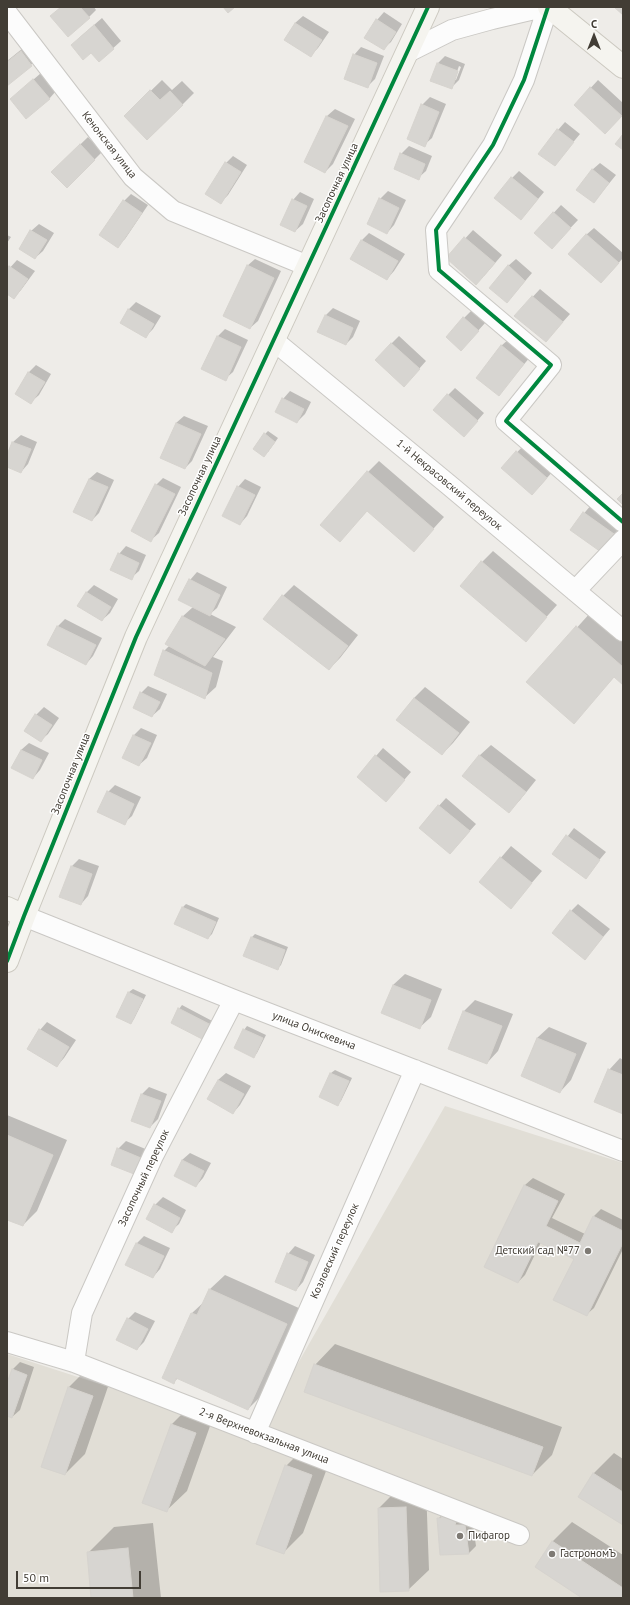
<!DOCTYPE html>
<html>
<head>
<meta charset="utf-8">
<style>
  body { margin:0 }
  #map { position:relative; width:630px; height:1605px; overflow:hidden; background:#eeece8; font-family:"PT Sans",sans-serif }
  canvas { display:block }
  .frame { position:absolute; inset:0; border:8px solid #423d35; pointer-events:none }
  .north { position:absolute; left:574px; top:16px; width:40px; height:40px; -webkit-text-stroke:3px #fff; paint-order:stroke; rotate:0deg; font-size:11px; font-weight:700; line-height:16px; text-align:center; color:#423d35 }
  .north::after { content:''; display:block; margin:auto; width:14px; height:18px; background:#423d35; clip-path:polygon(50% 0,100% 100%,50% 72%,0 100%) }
  .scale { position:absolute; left:16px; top:1571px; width:125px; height:18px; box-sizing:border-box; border:2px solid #423d35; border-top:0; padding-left:5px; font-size:12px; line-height:14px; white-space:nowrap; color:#423d35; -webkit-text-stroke:3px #fff; paint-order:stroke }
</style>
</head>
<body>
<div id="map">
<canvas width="630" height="1605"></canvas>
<div class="frame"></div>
<div class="north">С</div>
<div class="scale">50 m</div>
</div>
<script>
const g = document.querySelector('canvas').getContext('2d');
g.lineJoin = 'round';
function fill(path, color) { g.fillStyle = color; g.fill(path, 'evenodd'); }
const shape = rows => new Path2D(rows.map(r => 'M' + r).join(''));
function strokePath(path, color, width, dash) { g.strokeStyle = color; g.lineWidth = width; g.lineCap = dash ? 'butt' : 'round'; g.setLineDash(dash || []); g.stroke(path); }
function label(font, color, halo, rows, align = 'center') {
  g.font = font + ' "PT Sans",sans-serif'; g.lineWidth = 3; g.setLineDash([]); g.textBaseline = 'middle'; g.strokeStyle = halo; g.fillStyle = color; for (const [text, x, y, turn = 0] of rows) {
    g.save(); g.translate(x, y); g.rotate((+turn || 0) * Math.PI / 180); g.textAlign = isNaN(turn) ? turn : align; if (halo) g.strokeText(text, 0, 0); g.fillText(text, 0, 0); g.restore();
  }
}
fill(shape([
  [445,1106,623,1163,623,1598,7,1598,7,1354,257,1435]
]), '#e1ded6');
fill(shape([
  [61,7,94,7,96,10,89,17,52,16],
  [384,12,402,24,391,42,383,49,377,20],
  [303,16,329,32,318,48,311,55,295,23],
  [102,18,121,41,99,61,79,38],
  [28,44,39,58,7,85,7,61],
  [361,47,384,56,375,79,367,87,354,55],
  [445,56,465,64,459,80,451,88,438,63],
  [459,66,461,67,456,80,454,80],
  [41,73,56,91,49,99,11,99],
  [162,80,172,90,182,81,194,93,148,139,125,116],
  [598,80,623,103,623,114,613,125,575,105],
  [430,97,446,104,432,138,424,145,422,105],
  [335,109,355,119,333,164,325,172,305,162,327,116],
  [565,122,580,134,555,164,558,130],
  [88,137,102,152,67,187,52,172],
  [409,146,432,156,426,171,418,178,401,154],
  [233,156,247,165,228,195,221,202,226,163],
  [600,163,616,175,594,202,592,170],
  [519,171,544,192,528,211,512,178],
  [388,191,406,200,394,225,387,233,380,199],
  [300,192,314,199,303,224,295,231,293,200],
  [131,194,148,205,125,239,117,246,124,201],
  [561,205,578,220,559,240,535,233],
  [39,224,54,233,43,251,35,258,31,231],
  [594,228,623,253,623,258,609,274,586,235],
  [473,230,502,255,484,276,447,258],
  [369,233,405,254,394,271,387,279,362,240],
  [7,235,11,237,7,243],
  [255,259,281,271,258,321,250,328,247,266],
  [516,259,532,273,514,294,508,266],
  [17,260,35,271,21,290,14,298,7,293,7,271],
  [540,289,570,314,553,333,516,315],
  [136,302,161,316,153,329,146,336,121,322,129,309],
  [333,308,360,321,353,337,346,344,325,316],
  [471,311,485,323,468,342,464,318],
  [225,329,248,340,233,372,225,379,203,369,218,336],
  [399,336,426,361,411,378,391,344],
  [509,339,531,356,499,394,501,346],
  [36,365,51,374,39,395,31,402,16,393,29,372],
  [455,388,484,413,471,428,448,395],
  [290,391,311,402,305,414,297,422,283,399],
  [184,416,208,426,192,461,185,468,176,423],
  [268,431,278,438,268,452,265,434],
  [21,435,37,442,28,464,21,472,7,466,7,458,13,442],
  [525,444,554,470,539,487,502,468],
  [379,461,444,517,414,550,368,510,339,541,368,472],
  [97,472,114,480,99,513,92,520,74,512,89,479],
  [163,478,181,487,159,533,151,540,156,485],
  [245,479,261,487,247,516,240,524,238,487],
  [591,505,621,526,608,543,571,529],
  [126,546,146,555,139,571,131,578,119,554],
  [493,551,557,605,526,640,482,562],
  [197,572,227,587,217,608,210,614,236,627,213,657,223,661,216,687,204,698,164,651,170,645,182,617,193,607,190,580],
  [94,585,118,599,110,613,102,620,86,593],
  [294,585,358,635,340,658,329,669,283,596],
  [591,612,623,640,623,683,615,676,573,722,528,682],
  [65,619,102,638,93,656,86,664,48,645,58,626],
  [148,686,167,694,160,709,152,716,141,693],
  [425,687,470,722,453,743,442,754,398,719,414,698],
  [44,707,59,718,48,734,40,741,25,731,36,715],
  [141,728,157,735,147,758,139,765,123,757,134,735],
  [29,743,49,753,40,770,33,778,21,750],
  [491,745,536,780,520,800,509,811,479,756],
  [383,748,411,772,386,801,376,756],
  [115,785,141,797,132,816,124,823,108,792],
  [446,798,476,824,450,853,420,827],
  [574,828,606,852,585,877,554,854],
  [511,846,542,871,511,907,480,882],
  [79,859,99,866,88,896,81,904,72,866],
  [186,904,219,918,212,934,208,938,175,923,183,907],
  [578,904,610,929,585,958,571,911],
  [255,934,288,947,281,965,277,969,252,937],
  [405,974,442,989,431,1017,419,1028,393,985],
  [133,989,146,995,134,1019,131,1023,118,1016,129,992],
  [475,1000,513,1014,498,1051,487,1063,450,1048,464,1011],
  [182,1005,216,1023,206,1040,179,1009],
  [47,1022,76,1040,64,1058,57,1066,28,1048,40,1030],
  [247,1026,266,1035,257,1053,254,1056,244,1030],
  [549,1027,587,1043,571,1080,560,1092,522,1076,537,1038],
  [620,1058,623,1060,623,1113,609,1070],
  [335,1070,352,1078,341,1101,337,1105,320,1096,331,1073],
  [226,1073,251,1086,240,1105,233,1113,218,1080],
  [149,1087,167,1094,158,1119,150,1127,132,1120,142,1094],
  [7,1115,67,1140,37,1211,23,1225,7,1219],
  [126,1141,148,1150,134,1173,118,1149],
  [190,1153,211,1163,203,1178,196,1186,175,1176,182,1160],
  [533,1178,565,1194,552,1218,585,1234,594,1216,601,1209,623,1220,623,1249,594,1308,586,1315,575,1259,541,1242,525,1275,518,1282,485,1266,525,1185],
  [163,1197,186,1210,179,1224,171,1231,155,1205],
  [144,1236,170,1248,160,1269,153,1277,127,1264,137,1243],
  [295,1246,315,1255,303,1282,296,1290,288,1254],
  [225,1275,301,1309,262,1395,248,1409,178,1378,174,1382,163,1378,192,1313,205,1301,210,1289],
  [135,1312,155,1321,144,1342,137,1349,128,1319],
  [335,1344,562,1427,552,1455,532,1475,315,1365],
  [20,1362,34,1367,20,1410,12,1417,7,1415,7,1386,12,1370],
  [89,1367,112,1375,85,1454,65,1474,42,1466,69,1387],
  [192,1404,215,1412,187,1491,166,1511,172,1424],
  [306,1446,332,1455,303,1533,283,1553,286,1466],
  [614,1453,623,1459,623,1524,580,1496,594,1473],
  [426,1487,429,1570,408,1590,379,1508,399,1488],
  [450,1507,472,1518,476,1546,469,1553,438,1519],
  [572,1522,623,1555,623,1598,583,1598,552,1542],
  [153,1523,161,1598,92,1598,88,1553,114,1527]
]), '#0003');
const building = shape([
  [61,7,80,7,90,18,68,37,50,16,61,7],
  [223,7,235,7,228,13,223,7],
  [614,7,623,7,623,15,614,7],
  [376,19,396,32,384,50,364,38,376,19],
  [295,23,322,40,311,57,284,40,295,23],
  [94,25,114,49,99,62,91,53,83,60,71,45,94,25],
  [21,51,32,66,7,86,7,62,21,51],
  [353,54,377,63,368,88,344,79,353,54],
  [437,63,458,71,452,89,430,81,437,63],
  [33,79,50,99,26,119,10,99,33,79],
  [590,87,622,116,605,134,574,105,590,87],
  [150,90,160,100,170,91,183,105,147,140,124,116,150,90],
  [421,104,439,112,425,147,407,139,421,104],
  [326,116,348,126,325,173,304,162,326,116],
  [557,129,574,142,555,166,538,154,557,129],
  [623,134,623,150,615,144,623,134],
  [80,144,95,160,67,188,51,172,80,144],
  [400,153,425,164,419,180,394,169,400,153],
  [225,162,241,172,221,204,205,194,225,162],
  [592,169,609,183,594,203,576,190,592,169],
  [511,177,538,199,521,220,494,198,511,177],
  [379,198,399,208,387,234,367,224,379,198],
  [292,199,307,206,295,232,280,225,292,199],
  [123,200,142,213,118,248,99,235,123,200],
  [553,212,571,228,552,249,534,233,553,212],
  [30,230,47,240,35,259,19,249,30,230],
  [586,234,619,263,601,283,568,254,586,234],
  [464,237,495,263,476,285,446,258,464,237],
  [361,240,398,261,387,280,350,259,361,240],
  [247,265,274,278,250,329,223,316,247,265],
  [508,265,525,281,507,303,489,288,508,265],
  [9,266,28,279,14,299,7,294,7,269,9,266],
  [532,296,563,322,546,342,514,316,532,296],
  [128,309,154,324,146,338,120,323,128,309],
  [325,315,353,328,346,345,317,332,325,315],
  [463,317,479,331,461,351,446,337,463,317],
  [217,336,241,347,226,381,201,369,217,336],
  [391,343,420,369,404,387,375,360,391,343],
  [501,345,524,364,499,396,476,378,501,345],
  [28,372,45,382,31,404,15,394,28,372],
  [447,394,478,421,464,437,433,410,447,394],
  [282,398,304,409,297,423,275,412,282,398],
  [176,423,201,434,185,469,160,458,176,423],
  [264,433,275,442,264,457,253,449,264,433],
  [12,442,31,449,21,473,7,467,7,455,12,442],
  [516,451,547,478,532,495,501,468,516,451],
  [367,471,434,529,414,552,367,511,340,542,320,525,367,471],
  [89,479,108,487,92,521,73,512,89,479],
  [155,484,175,494,151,542,131,531,155,484],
  [237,486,255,495,240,525,222,516,237,486],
  [623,493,623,505,617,499,623,493],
  [583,512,614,534,601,552,570,530,583,512],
  [118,553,139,563,132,580,110,570,118,553],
  [481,561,547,617,526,642,460,586,481,561],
  [189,579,220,595,210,616,178,600,189,579],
  [86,592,111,607,102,621,77,606,86,592],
  [282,595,348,646,329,670,263,619,282,595],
  [182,616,225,639,205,666,165,644,182,616],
  [57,626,96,645,86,665,47,645,57,626],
  [576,626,623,667,623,685,614,677,574,724,526,682,576,626],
  [163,650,212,673,205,699,154,675,163,650],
  [140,692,160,702,152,717,133,708,140,692],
  [414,698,459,733,442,755,396,720,414,698],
  [35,714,52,725,41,742,24,731,35,714],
  [133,735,151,743,139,766,122,758,133,735],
  [21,750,42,760,33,779,11,768,21,750],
  [375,755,405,780,386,802,357,777,375,755],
  [479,755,526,792,509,813,462,776,479,755],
  [107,791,134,804,125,825,97,812,107,791],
  [438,805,470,831,450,854,419,828,438,805],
  [566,835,600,860,586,879,552,854,566,835],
  [500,857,532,883,511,909,479,882,500,857],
  [71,866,92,874,81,905,59,897,71,866],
  [182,907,216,922,208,939,174,924,182,907],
  [570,910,603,937,585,960,552,933,570,910],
  [251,937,285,950,278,970,243,956,251,937],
  [393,985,431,1000,420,1029,381,1013,393,985],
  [128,992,143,999,131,1024,116,1017,128,992],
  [178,1008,213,1026,206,1041,171,1023,178,1008],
  [463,1011,502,1026,487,1064,448,1049,463,1011],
  [39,1029,69,1047,57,1067,27,1049,39,1029],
  [243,1029,263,1038,254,1058,234,1048,243,1029],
  [537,1038,576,1054,560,1093,521,1076,537,1038],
  [608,1069,623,1075,623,1114,594,1102,608,1069],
  [330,1073,349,1081,338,1106,319,1097,330,1073],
  [218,1080,244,1094,233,1114,207,1099,218,1080],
  [141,1094,161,1101,150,1128,131,1121,141,1094],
  [7,1135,53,1155,23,1226,7,1220,7,1135],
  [117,1148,141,1158,134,1174,111,1165,117,1148],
  [182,1160,204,1171,196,1187,174,1176,182,1160],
  [524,1185,558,1201,546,1226,580,1243,593,1216,623,1231,623,1243,587,1316,553,1300,574,1259,538,1242,518,1283,484,1267,524,1185],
  [154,1204,180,1218,172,1233,146,1219,154,1204],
  [136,1243,164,1256,153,1278,125,1265,136,1243],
  [287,1253,308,1262,296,1291,275,1282,287,1253],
  [209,1289,287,1324,248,1410,176,1378,174,1384,162,1378,191,1313,197,1315,209,1289],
  [127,1318,148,1329,137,1350,116,1340,127,1318],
  [314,1364,543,1447,532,1476,304,1392,314,1364],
  [12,1369,27,1375,12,1418,7,1416,7,1383,12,1369],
  [68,1387,93,1396,65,1475,41,1467,68,1387],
  [171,1424,196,1433,167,1512,142,1503,171,1424],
  [285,1465,312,1475,284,1554,256,1544,285,1465],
  [593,1473,623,1492,623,1525,578,1497,593,1473],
  [406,1507,409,1591,380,1592,378,1508,406,1507],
  [442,1514,456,1522,455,1525,465,1525,469,1554,440,1555,437,1518,441,1518,442,1514],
  [552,1541,623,1588,623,1598,582,1598,535,1567,552,1541],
  [128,1548,133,1598,91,1598,87,1552,128,1548]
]);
fill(building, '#d7d5d1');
strokePath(building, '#d6d3ce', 1);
const street = shape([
  [548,7,524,80,493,145,436,230,439,270,551,365,506,421,623,522],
  [7,13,133,177,173,211,308,266],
  [408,52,452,30,492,19,543,7],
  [273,340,449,485,623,631],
  [575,591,623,540],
  [24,916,234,1000,623,1151],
  [7,1342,74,1362,519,1535],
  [74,1362,82,1313,153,1156,234,1000],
  [255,1433,415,1070]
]);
const secondary = shape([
  [549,7,623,67],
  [7,908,24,916],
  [7,961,24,916,136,637,428,7]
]);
strokePath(street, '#cac8c4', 22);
strokePath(secondary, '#ccc9c0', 24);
strokePath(street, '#fcfcfc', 20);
strokePath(secondary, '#f5f4ef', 22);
strokePath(shape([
  [548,7,524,80,493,145,436,230,439,270,551,365,506,421,623,522],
  [7,961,24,916,136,637,428,7]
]), '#00873e', 4);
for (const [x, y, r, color] of [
  [588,1251,4,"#7e7a74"],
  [460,1536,4,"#7e7a74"],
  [552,1554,4,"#7e7a74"]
]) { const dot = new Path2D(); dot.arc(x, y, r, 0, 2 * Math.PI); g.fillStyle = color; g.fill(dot); strokePath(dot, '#fff', 1.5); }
label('11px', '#423d35', '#fff', [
  ["Кенонская улица",109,145,52],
  ["Засопочная улица",337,183,-65],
  ["Засопочная улица",200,476,-65],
  ["1-й Некрасовский переулок",449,485,40],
  ["Засопочная улица",71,774,-68],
  ["улица Онискевича",314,1031,21],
  ["Засопочный переулок",144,1178,-65],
  ["Козловский переулок",335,1251,-66],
  ["2-я Верхневокзальная улица",264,1436,21]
]);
label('11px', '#423d35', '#fff', [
  ["Детский сад №77",580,1251,"right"],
  ["Пифагор",468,1536],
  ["ГастрономЪ",560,1554]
], 'left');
</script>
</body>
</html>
